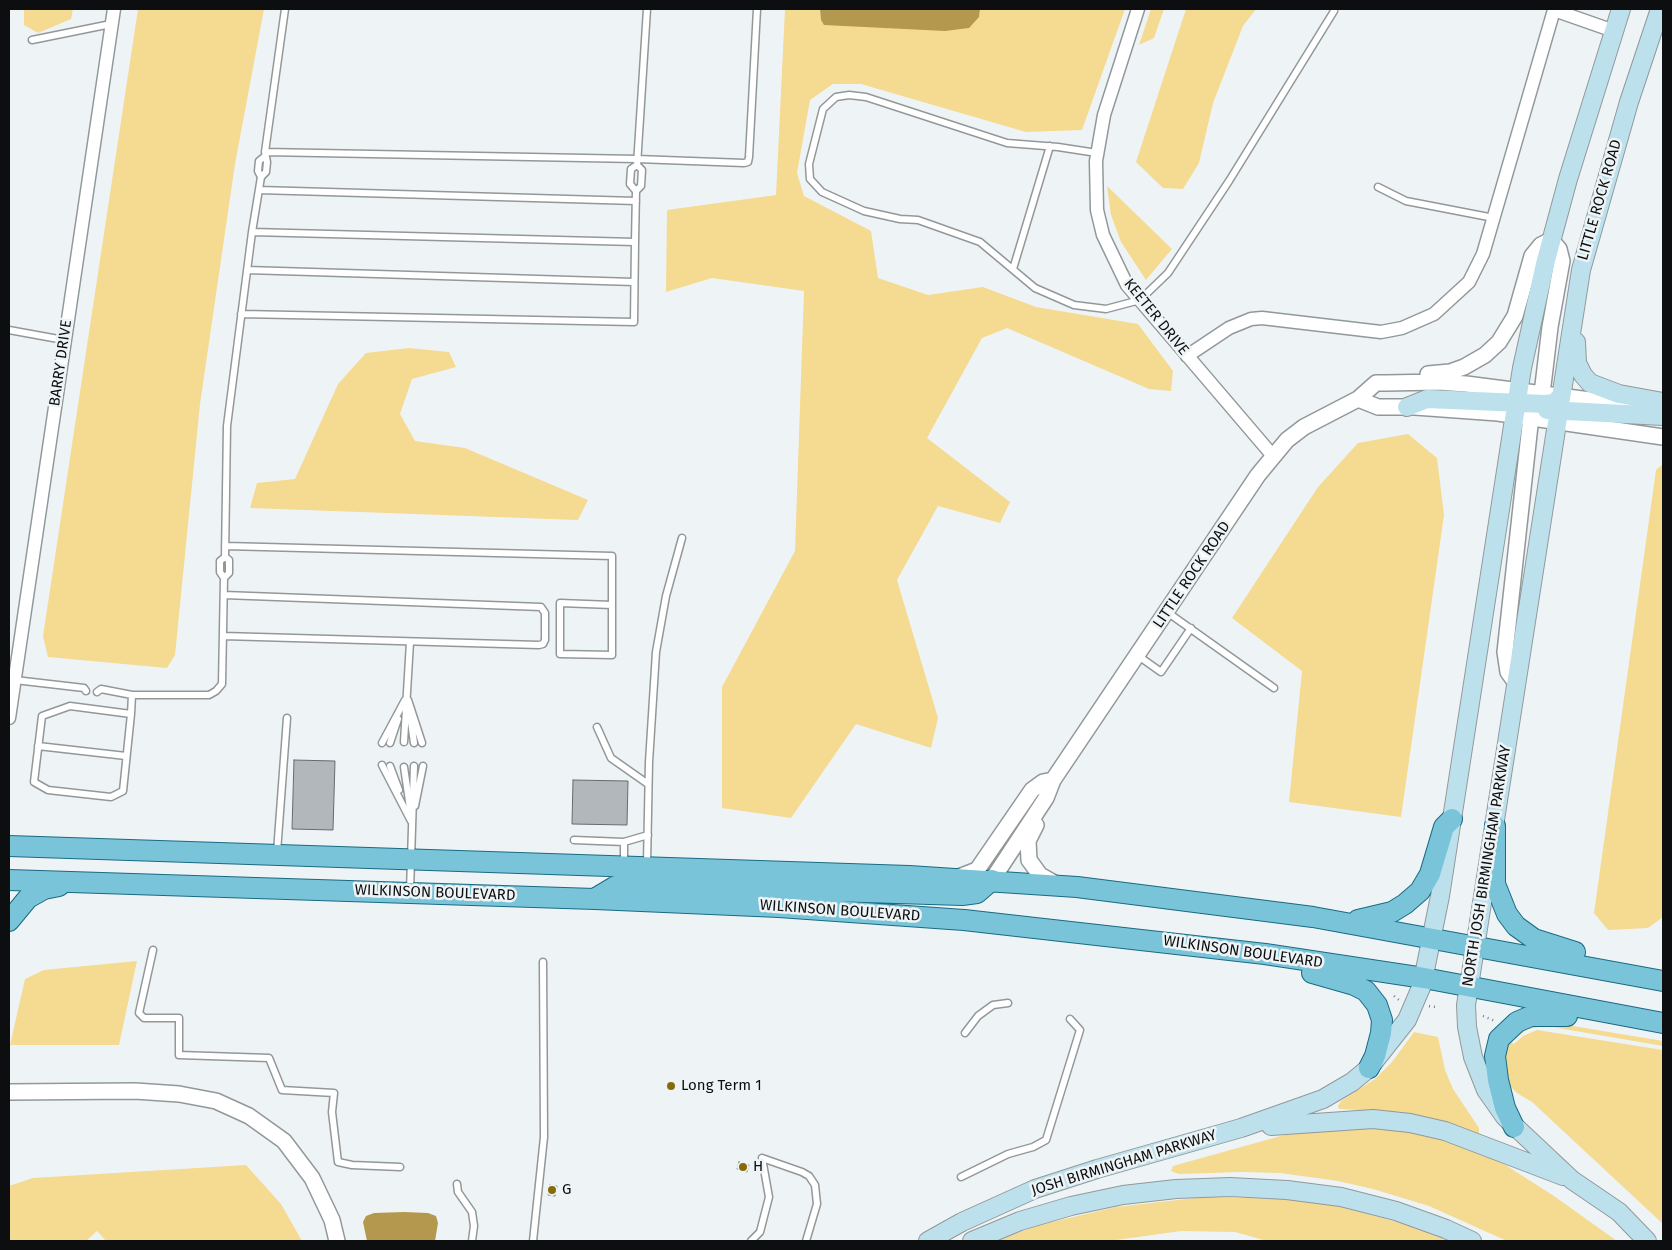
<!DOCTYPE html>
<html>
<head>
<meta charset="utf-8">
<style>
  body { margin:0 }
  #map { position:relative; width:1672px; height:1250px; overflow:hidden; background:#eef4f6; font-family:"Fira Sans",sans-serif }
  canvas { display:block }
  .frame { position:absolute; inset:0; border:10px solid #0c0e0f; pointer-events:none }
</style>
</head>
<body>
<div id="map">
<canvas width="1672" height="1250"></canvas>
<div class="frame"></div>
</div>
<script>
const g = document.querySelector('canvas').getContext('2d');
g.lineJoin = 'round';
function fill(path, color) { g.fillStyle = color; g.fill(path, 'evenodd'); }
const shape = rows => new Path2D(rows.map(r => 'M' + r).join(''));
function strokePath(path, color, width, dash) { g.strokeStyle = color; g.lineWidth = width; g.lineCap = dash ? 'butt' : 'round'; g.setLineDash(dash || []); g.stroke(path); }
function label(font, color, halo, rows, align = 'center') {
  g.font = font + ' "Fira Sans",sans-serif'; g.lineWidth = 5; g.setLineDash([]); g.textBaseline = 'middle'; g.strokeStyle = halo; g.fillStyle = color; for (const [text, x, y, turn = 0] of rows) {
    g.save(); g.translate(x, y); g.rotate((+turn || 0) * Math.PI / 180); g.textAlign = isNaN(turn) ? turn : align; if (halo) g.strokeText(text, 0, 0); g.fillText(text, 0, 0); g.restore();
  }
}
fill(shape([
  [24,9,73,9,71,19,38,33,24,25],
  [138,9,264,9,235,164,200,404,175,655,167,668,48,657,43,636],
  [785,9,820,9,821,20,979,17,980,9,1125,9,1082,130,1026,132,861,84,833,84,810,100,797,173,804,196,871,231,878,278,928,295,983,287,1036,307,1138,324,1173,371,1171,391,1149,389,1007,328,982,338,927,438,1010,502,1000,523,938,506,897,580,938,718,931,748,856,724,791,818,722,808,722,687,795,551,804,291,712,278,666,292,667,210,776,195],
  [1151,9,1164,9,1154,38,1139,45],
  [1186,9,1256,9,1243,26,1213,103,1199,163,1183,189,1163,188,1136,162],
  [1107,186,1172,249,1146,280,1121,242,1111,215],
  [409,348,449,352,456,367,412,379,400,414,415,441,465,448,588,500,578,520,250,508,257,483,295,479,338,384,366,353],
  [1408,434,1437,458,1444,515,1401,817,1289,802,1302,671,1232,618,1318,487,1358,443],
  [1663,464,1663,917,1648,928,1608,930,1594,913,1656,470],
  [137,961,119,1045,10,1045,25,979,44,970],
  [1549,1022,1663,1041,1663,1046,1546,1026,1528,1029,1518,1036,1514,1032,1522,1026],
  [1537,1030,1663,1050,1663,1224,1532,1102,1517,1093,1508,1084,1502,1070,1507,1040,1514,1044,1523,1036],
  [1414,1032,1438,1037,1445,1070,1453,1089,1479,1128,1479,1134,1426,1117,1379,1111,1339,1109,1338,1106,1341,1101,1375,1079,1392,1062],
  [1365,1125,1442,1136,1496,1159,1554,1196,1617,1241,1507,1241,1429,1206,1373,1189,1338,1181,1280,1173,1241,1172,1179,1174,1171,1171,1173,1166,1180,1164,1295,1132],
  [246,1165,281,1204,302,1241,106,1241,97,1231,86,1241,9,1241,9,1186,33,1178],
  [1204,1197,1288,1199,1333,1205,1412,1226,1451,1241,1267,1241,1235,1232,1181,1231,1109,1241,996,1241,1039,1225,1116,1207]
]), '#f5da91');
fill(shape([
  [820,9,980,9,979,17,969,28,945,31,824,25,821,20],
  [404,1212,428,1213,436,1216,438,1223,435,1241,367,1241,363,1222,366,1216,374,1213]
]), '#b3984e');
const building = shape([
  [294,760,335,761,333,830,292,829,294,760],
  [573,780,628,781,627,825,572,824,573,780],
  [739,1162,749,1165,747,1172,737,1169,739,1162],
  [550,1185,557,1186,555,1196,548,1195,550,1185]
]);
fill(building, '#b1b7ba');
strokePath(building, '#666c6e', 1);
const service = shape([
  [32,40,111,24],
  [265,152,637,159,744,163,748,162,749,157,757,9],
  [1097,153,1058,147,1007,143,866,97,849,95,836,97,823,109,809,164,810,179,822,192,864,211,900,219,918,220,980,242,1035,288,1074,305,1106,309,1140,300,1168,273,1229,181,1334,11],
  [261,177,258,171,259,161,264,157],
  [1378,187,1406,201,1494,218],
  [259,190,636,201],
  [636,191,641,186,642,170,637,165,647,9],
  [252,232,261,177,266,172,267,162,265,152,285,9],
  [1013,269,1050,146],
  [247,270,634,282],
  [241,314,634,322,635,242],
  [9,330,64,340],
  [225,546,612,556,612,655,560,654,560,603,612,605],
  [224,578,229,573,229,560,225,557],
  [1167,612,1274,688],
  [223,636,539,645,543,644,545,640,545,613,541,607,224,595],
  [1137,655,1161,672,1191,628],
  [15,680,84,688,86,691],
  [97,692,101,689,132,695,209,695,216,691,222,684,224,578,220,572,220,561,225,557,227,426,252,232,635,242,636,191,630,184,631,169,637,165],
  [408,700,422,743],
  [131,714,70,706,42,716,34,782,48,790,111,797,123,791,131,714,132,695],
  [410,715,414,743],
  [597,727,611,758,648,784],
  [404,742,410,642],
  [382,743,405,700],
  [390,743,398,719],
  [38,746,126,756],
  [382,765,411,821],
  [390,766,399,790],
  [404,767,410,808],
  [415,806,423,766],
  [574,840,624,842],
  [277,852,287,718],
  [624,863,624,842,648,835],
  [647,864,649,762,656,652,666,596,682,538],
  [410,891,414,766],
  [153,950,139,1013,144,1018,179,1018,179,1055,269,1058,282,1090,334,1093,332,1112,338,1162,352,1165,400,1167],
  [965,1033,978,1016,993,1005,1008,1003],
  [762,1158,802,1172,809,1176,815,1185,817,1204,806,1241],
  [961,1177,1008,1154,1033,1147,1046,1140,1080,1030,1070,1019],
  [457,1184,458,1192,472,1212,474,1226,472,1241],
  [533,1241,544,1137,543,962],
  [751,1241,760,1232,769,1197,762,1158]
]);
const minor = shape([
  [1138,9,1104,115,1096,161,1097,210,1103,235,1127,285,1273,456],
  [1187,356,1229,328,1251,319,1262,318,1381,332,1402,328,1434,314,1469,282,1483,254,1554,10,1614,31],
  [9,718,114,9]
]);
const tertiary = shape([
  [1428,374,1450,372,1464,367,1485,355,1499,342,1515,316,1532,256,1541,245,1551,240,1559,249,1562,261,1550,327,1541,402],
  [1358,399,1378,407,1415,407,1498,413,1663,437],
  [1516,683,1508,672,1505,652,1532,407],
  [1036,825,1028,841,1029,860,1040,875,1056,884],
  [959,877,977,870,1032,790,1043,782,1053,780],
  [992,880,1046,798,1053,780,1258,475,1287,440,1304,427,1358,399,1376,383,1386,383,1439,382,1466,384,1652,408],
  [9,1092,135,1091,179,1094,216,1101,249,1116,284,1141,312,1178,332,1220,337,1241]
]);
const secondary = shape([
  [1576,342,1577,363,1583,375,1590,383,1619,394,1663,402],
  [1407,407,1427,399,1545,404,1554,403,1561,396],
  [1547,410,1663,416],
  [1271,1126,1373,1119,1410,1123,1445,1131,1563,1176],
  [928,1241,962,1222,1035,1189,1097,1169,1241,1128,1323,1099,1352,1082,1369,1068,1407,1020,1422,985,1440,896,1522,368,1545,264,1568,179,1621,9],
  [972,1241,1020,1221,1071,1206,1123,1195,1176,1189,1230,1187,1287,1190,1341,1197,1396,1211,1446,1229,1472,1241],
  [1647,1241,1619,1212,1572,1180,1505,1117,1486,1090,1473,1057,1467,1027,1466,1005,1581,270,1629,102,1660,9]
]);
const primary = shape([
  [1495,826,1495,884,1507,914,1516,926,1534,939,1575,952],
  [9,846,909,876,1077,887,1313,917,1663,981],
  [9,880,595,899,779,907,964,920,1265,954,1424,978,1663,1023],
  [596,898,616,886,639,885,962,895,977,893,992,880],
  [1358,920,1392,912,1405,904,1420,891,1430,874,1444,827,1452,819],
  [9,921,28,898,44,889,59,886],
  [1312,973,1354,985,1366,991,1377,1005,1382,1020,1381,1033,1375,1056,1369,1068],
  [1514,1127,1505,1108,1498,1080,1495,1056,1499,1039,1517,1022,1531,1016,1567,1016]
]);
strokePath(service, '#92989a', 9);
strokePath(minor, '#92989a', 15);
strokePath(tertiary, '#92989a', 18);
strokePath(secondary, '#92989a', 20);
strokePath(primary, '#1a6a83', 22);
strokePath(shape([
  [1394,996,1399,1000],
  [1429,1006,1436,1007],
  [1483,1016,1495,1021]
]), '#7a7e80', 2.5, [1, 4]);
strokePath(service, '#fff', 6);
strokePath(minor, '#fff', 12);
strokePath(tertiary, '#fff', 15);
strokePath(secondary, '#bce1ec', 18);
strokePath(primary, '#7ac4da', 20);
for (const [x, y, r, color] of [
  [671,1086,5,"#876b08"],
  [743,1167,5,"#876b08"],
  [552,1190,5,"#876b08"]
]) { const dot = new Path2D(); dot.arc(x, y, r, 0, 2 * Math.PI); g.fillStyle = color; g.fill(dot); strokePath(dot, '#eef4f6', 2); }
label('15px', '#0c0e0f', '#eef4f6', [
  ["LITTLE ROCK ROAD",1600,200,-74],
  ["KEETER DRIVE",1156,317,51],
  ["BARRY DRIVE",61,363,-82],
  ["LITTLE ROCK ROAD",1192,575,-56],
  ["NORTH JOSH BIRMINGHAM PARKWAY",1487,866,-81],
  ["WILKINSON BOULEVARD",435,893,2],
  ["WILKINSON BOULEVARD",840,911,4],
  ["WILKINSON BOULEVARD",1243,952,8],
  ["JOSH BIRMINGHAM PARKWAY",1124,1163,-17]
]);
label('15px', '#0c0e0f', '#eef4f6', [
  ["Long Term 1",681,1086],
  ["H",753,1167],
  ["G",562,1190]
], 'left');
</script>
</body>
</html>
